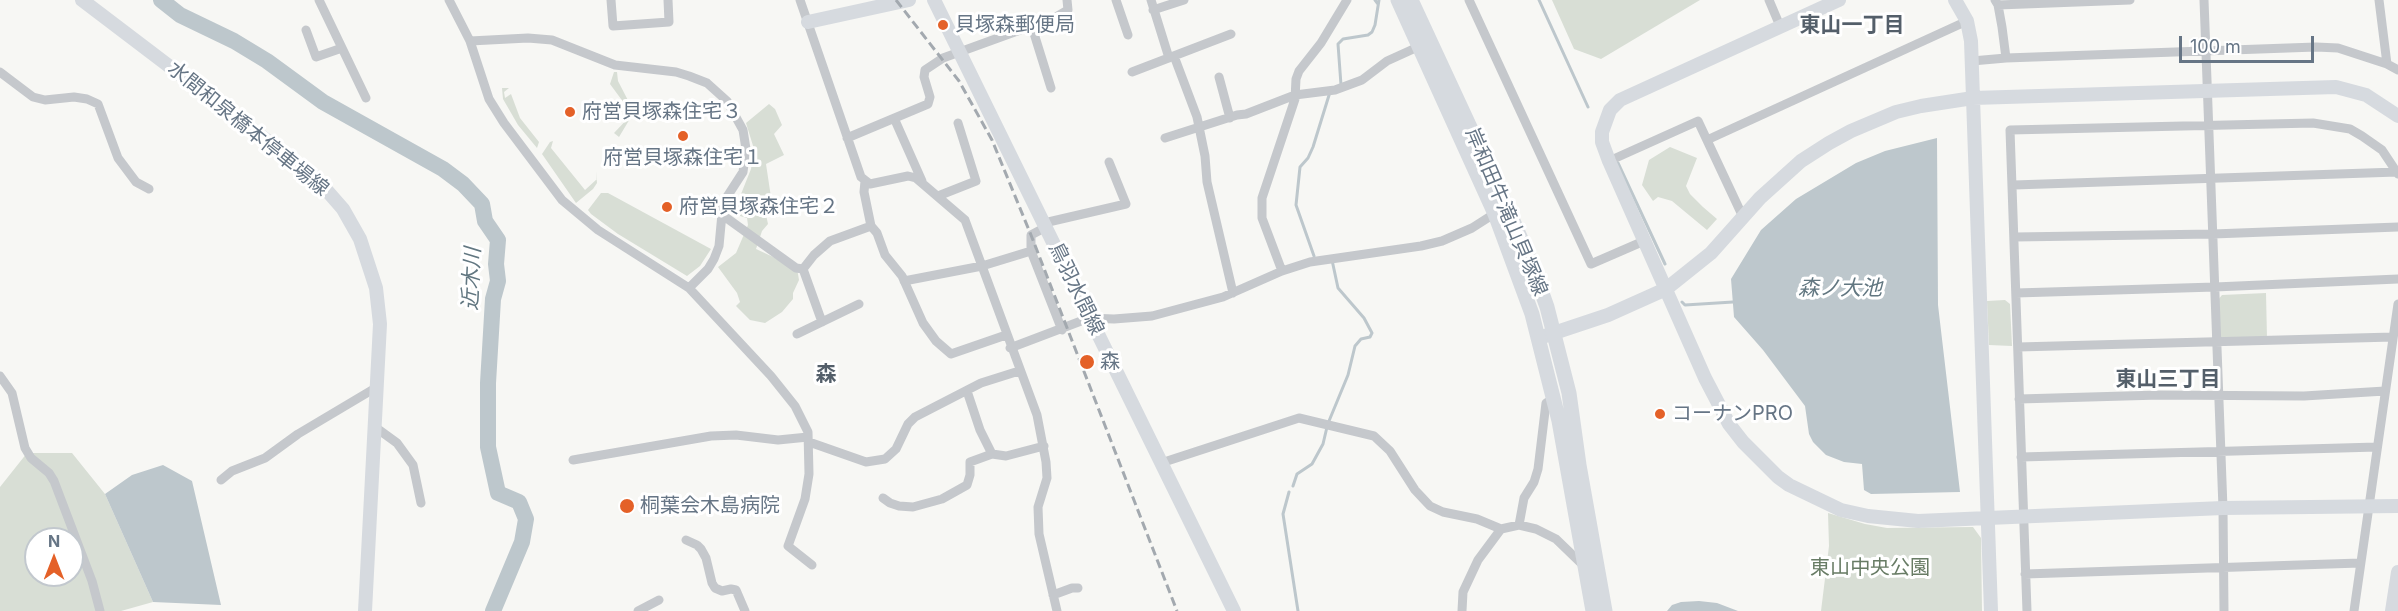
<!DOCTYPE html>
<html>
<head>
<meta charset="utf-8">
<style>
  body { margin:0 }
  #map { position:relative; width:2398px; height:611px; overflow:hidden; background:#f7f7f4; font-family:Inter,sans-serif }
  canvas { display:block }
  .north { position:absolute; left:24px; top:527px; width:60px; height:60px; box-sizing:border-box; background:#fff; border:2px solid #c2c8ce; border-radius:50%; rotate:0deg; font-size:16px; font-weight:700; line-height:24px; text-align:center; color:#667585 }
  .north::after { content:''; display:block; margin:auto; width:21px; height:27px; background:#e46128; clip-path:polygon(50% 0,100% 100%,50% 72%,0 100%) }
  .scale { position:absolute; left:2179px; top:36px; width:135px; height:27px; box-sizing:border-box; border:3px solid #667585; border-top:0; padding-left:8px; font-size:18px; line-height:21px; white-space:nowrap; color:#667585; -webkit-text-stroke:4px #fff; paint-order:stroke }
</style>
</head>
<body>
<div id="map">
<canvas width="2398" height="611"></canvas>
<div class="north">N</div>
<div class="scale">100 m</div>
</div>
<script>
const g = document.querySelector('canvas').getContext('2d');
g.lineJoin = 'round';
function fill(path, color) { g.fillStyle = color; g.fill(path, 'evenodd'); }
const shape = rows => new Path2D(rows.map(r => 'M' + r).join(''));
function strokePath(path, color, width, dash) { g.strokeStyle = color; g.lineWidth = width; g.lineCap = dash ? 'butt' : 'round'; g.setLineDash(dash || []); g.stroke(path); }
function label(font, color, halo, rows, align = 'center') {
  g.font = font + ' Inter,"Noto Sans JP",sans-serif'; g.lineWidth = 6; g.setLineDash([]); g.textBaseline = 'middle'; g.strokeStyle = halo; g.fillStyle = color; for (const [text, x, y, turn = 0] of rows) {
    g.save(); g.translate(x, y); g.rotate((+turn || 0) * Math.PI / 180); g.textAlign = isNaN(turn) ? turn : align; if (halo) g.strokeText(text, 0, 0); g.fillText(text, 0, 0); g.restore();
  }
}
fill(shape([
  [1552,0,1700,0,1601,59,1574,49],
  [614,72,617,72,618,81,634,112,619,137,614,133,632,114,610,84],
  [502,88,509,88,504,92,505,98,511,94,520,118,539,142,537,148,518,125,503,99],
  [769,104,775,109,782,125,774,134,784,155,766,164,772,204,765,210,768,224,762,231,756,249,797,268,799,280,793,293,793,299,782,312,765,323,750,320,736,306,740,302,737,293,718,267,736,253,748,225,747,218,740,216,735,209,751,169,754,149,746,123],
  [553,141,551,148,585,190,597,179,596,171,597,183,593,189,576,203,542,154,550,142],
  [1670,147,1697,158,1686,186,1690,194,1703,207,1717,219,1707,230,1672,201,1658,197,1653,201,1642,185,1649,160],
  [601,193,608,193,711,249,700,266,687,276,618,234,591,214,588,210],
  [2266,293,2267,338,2220,338,2218,300,2222,295],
  [2005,300,2010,304,2012,346,1989,345,1987,301],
  [27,453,72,453,105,494,153,602,121,611,0,611,0,487],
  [36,539,72,539,72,575,36,575],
  [1828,513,1865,524,1887,528,1973,527,1981,538,1982,611,1821,611,1829,546]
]), '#d8ded5');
fill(shape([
  [1937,138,1938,305,1960,492,1871,494,1864,490,1862,464,1844,462,1826,455,1813,442,1809,434,1805,406,1763,350,1734,317,1731,279,1761,230,1796,199,1856,163,1885,151],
  [163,465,192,481,221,605,153,602,105,494,132,475],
  [1699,601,1717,603,1738,611,1667,611,1672,605,1681,602]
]), '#bdc7cc');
strokePath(shape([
  [1375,0,1378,4],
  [1539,0,1588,107],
  [1341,85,1338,44,1343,39,1368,35,1372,32,1375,25,1379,0],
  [1618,163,1665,264],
  [1314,256,1296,205,1300,167,1308,158,1313,147,1330,92],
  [1682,302,1685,305,1733,302],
  [1329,421,1348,375,1355,346,1361,339,1370,337,1372,333,1364,318,1338,288,1332,260],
  [1293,486,1297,474,1312,464,1323,444,1327,427],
  [1289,492,1283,514,1298,611]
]), '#bdc7cc', 3);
strokePath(shape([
  [161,0,180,15,234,41,267,61,323,102,443,169,463,184,482,204,485,221,498,240,496,264,498,281,493,299,488,383,488,447,498,493,519,502,526,519,522,542,493,611]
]), '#bdc7cc', 16);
strokePath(shape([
  [319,0,366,98],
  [449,0,470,41,489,99,504,123,562,200,598,230,689,288,771,376,795,406,808,432,809,474,805,499,788,546,812,565],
  [611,0,613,26,669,22,668,0],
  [800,0,861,177,870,184,908,176,916,178,965,220,1037,415,1046,462,1047,478,1038,507,1039,534,1057,611],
  [1116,0,1128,35],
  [1151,0,1169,58],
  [1469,0,1591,264,1644,241],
  [1769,0,1780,26],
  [1995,0,1998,5,2002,27,2006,58],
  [2204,0,2223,508,2224,611],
  [2379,0,2387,64],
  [1998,5,2130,0],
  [1153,10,1184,0],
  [1032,27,1051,88],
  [306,30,316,57,342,48],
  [470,41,528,38,552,40,615,65,676,72,689,76,707,83,727,101,743,130,746,149,743,172,723,203,719,246,714,259,708,269,689,288],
  [1174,56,1197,117,1205,156,1207,182,1233,293],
  [1972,61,2006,58,2316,47,2338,48,2387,64,2398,70],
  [0,72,33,97,45,100,74,97,87,99,98,104,118,158,136,182,149,189],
  [1132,72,1231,34],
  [1219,77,1230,118],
  [894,118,922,181],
  [847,138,928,104,930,97,924,77,925,70,943,58,1056,17,1068,10,1067,0],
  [1165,138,1237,115,1246,114,1295,95,1335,90,1362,80,1387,61,1420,46],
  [1707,140,1967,21],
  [1609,161,1698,121,1743,217],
  [865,181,864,192,871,226,877,233,885,255,902,276,923,323,936,341,951,354,1006,335],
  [2014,185,2397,172],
  [938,196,976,181,958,123],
  [721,214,796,268,803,269],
  [1044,223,1126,204,1109,162],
  [1046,227,1031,235,1031,251,1062,330],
  [2015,237,2213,234,2398,227],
  [1282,271,1262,218,1262,198,1295,99,1296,79,1299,71,1321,43,1347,0],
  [904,281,982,266,1031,251],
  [2016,293,2215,287,2398,279],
  [822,322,803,269,814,255,830,241,871,226],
  [797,334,859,304],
  [2018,347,2393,337],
  [1010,348,1089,318,1114,319,1152,316,1223,297,1282,271,1310,262,1421,246,1442,241,1472,228,1497,212],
  [0,376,12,393,25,448,31,458,49,473,54,481,92,581,100,611],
  [967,391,980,430,992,454,1006,456,1044,446],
  [2019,399,2160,395,2304,396,2385,391],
  [375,427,397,443,413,465,421,503],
  [809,442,866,462,885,459,896,449,908,424,915,417,981,383,1019,371],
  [2021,457,2377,447],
  [573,460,711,436,736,435,778,440,808,437],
  [1161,463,1299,418,1374,436,1390,451,1415,490,1430,506,1443,512,1477,519,1501,529,1519,525,1536,529,1556,539,1585,567],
  [221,480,232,471,265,458,298,434,377,387],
  [883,498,890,503,899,506,913,507,942,499,967,485,970,475,970,462,992,454],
  [1519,525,1524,498,1534,482,1538,469,1546,403,1554,398],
  [686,540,697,545,701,549,706,558,712,583,715,588,722,591,731,589,736,590,745,611],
  [2025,574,2360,563],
  [1053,595,1072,588,1078,588],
  [638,611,659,600],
  [1462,611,1463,592,1478,560,1501,529],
  [2027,611,2010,130,2313,123,2350,129,2362,136,2382,150,2398,174],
  [2354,611,2398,304]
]), '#c5c8cc', 9);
strokePath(shape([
  [82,0,315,177,343,209,360,239,376,288,380,324,365,611],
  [934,0,1234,611],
  [1839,0,1620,100,1610,110,1602,132,1602,142,1609,161,1705,378,1729,424,1743,442,1778,477,1789,485,1841,510,1868,516,1918,521,2223,508,2398,506],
  [1955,0,1967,21,1971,41,1991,611],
  [808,22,909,0],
  [1539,338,1608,315,1666,289,1711,253,1760,198,1801,161,1829,143,1851,131,1896,112,1921,106,1973,98,2336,87,2366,95,2398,116],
  [2392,611,2398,572]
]), '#d6dadf', 14);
strokePath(shape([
  [1398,0,1495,214,1532,314,1559,421,1593,611],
  [1411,0,1506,205,1531,262,1547,307,1569,393,1579,465,1605,611]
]), '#d6dadf', 15);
strokePath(shape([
  [896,0,959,81,992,140,1031,235,1177,611]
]), '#a3a9af', 3, [9, 4.5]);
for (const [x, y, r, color] of [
  [943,25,6,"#e46128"],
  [570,112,6,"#e46128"],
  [683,136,6,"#e46128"],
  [667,207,6,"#e46128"],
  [1087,362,8,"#e46128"],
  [1660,414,6,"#e46128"],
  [627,506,8,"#e46128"]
]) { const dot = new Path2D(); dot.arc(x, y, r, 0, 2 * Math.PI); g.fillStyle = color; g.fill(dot); strokePath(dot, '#fff', 2); }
label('20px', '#667585', '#fff', [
  ["貝塚森郵便局",955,25],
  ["府営貝塚森住宅３",582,112],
  ["府営貝塚森住宅１",683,158,"center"],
  ["府営貝塚森住宅２",679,207],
  ["森",1100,362],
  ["コーナンPRO",1672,414],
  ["桐葉会木島病院",640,506]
], 'left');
label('20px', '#667585', '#fff', [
  ["水間和泉橋本停車場線",248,129,39],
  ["岸和田牛滝山貝塚線",1506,212,67],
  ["鳥羽水間線",1076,289,64]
]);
label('20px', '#687c65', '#fff', [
  ["東山中央公園",1870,568]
]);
label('bold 21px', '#545f6a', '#fff', [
  ["東山一丁目",1852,26],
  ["森",826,375],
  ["東山三丁目",2168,380]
]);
label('italic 21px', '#627781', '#fff', [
  ["近木川",472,279,-87],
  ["森ノ大池",1840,289]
]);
</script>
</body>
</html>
